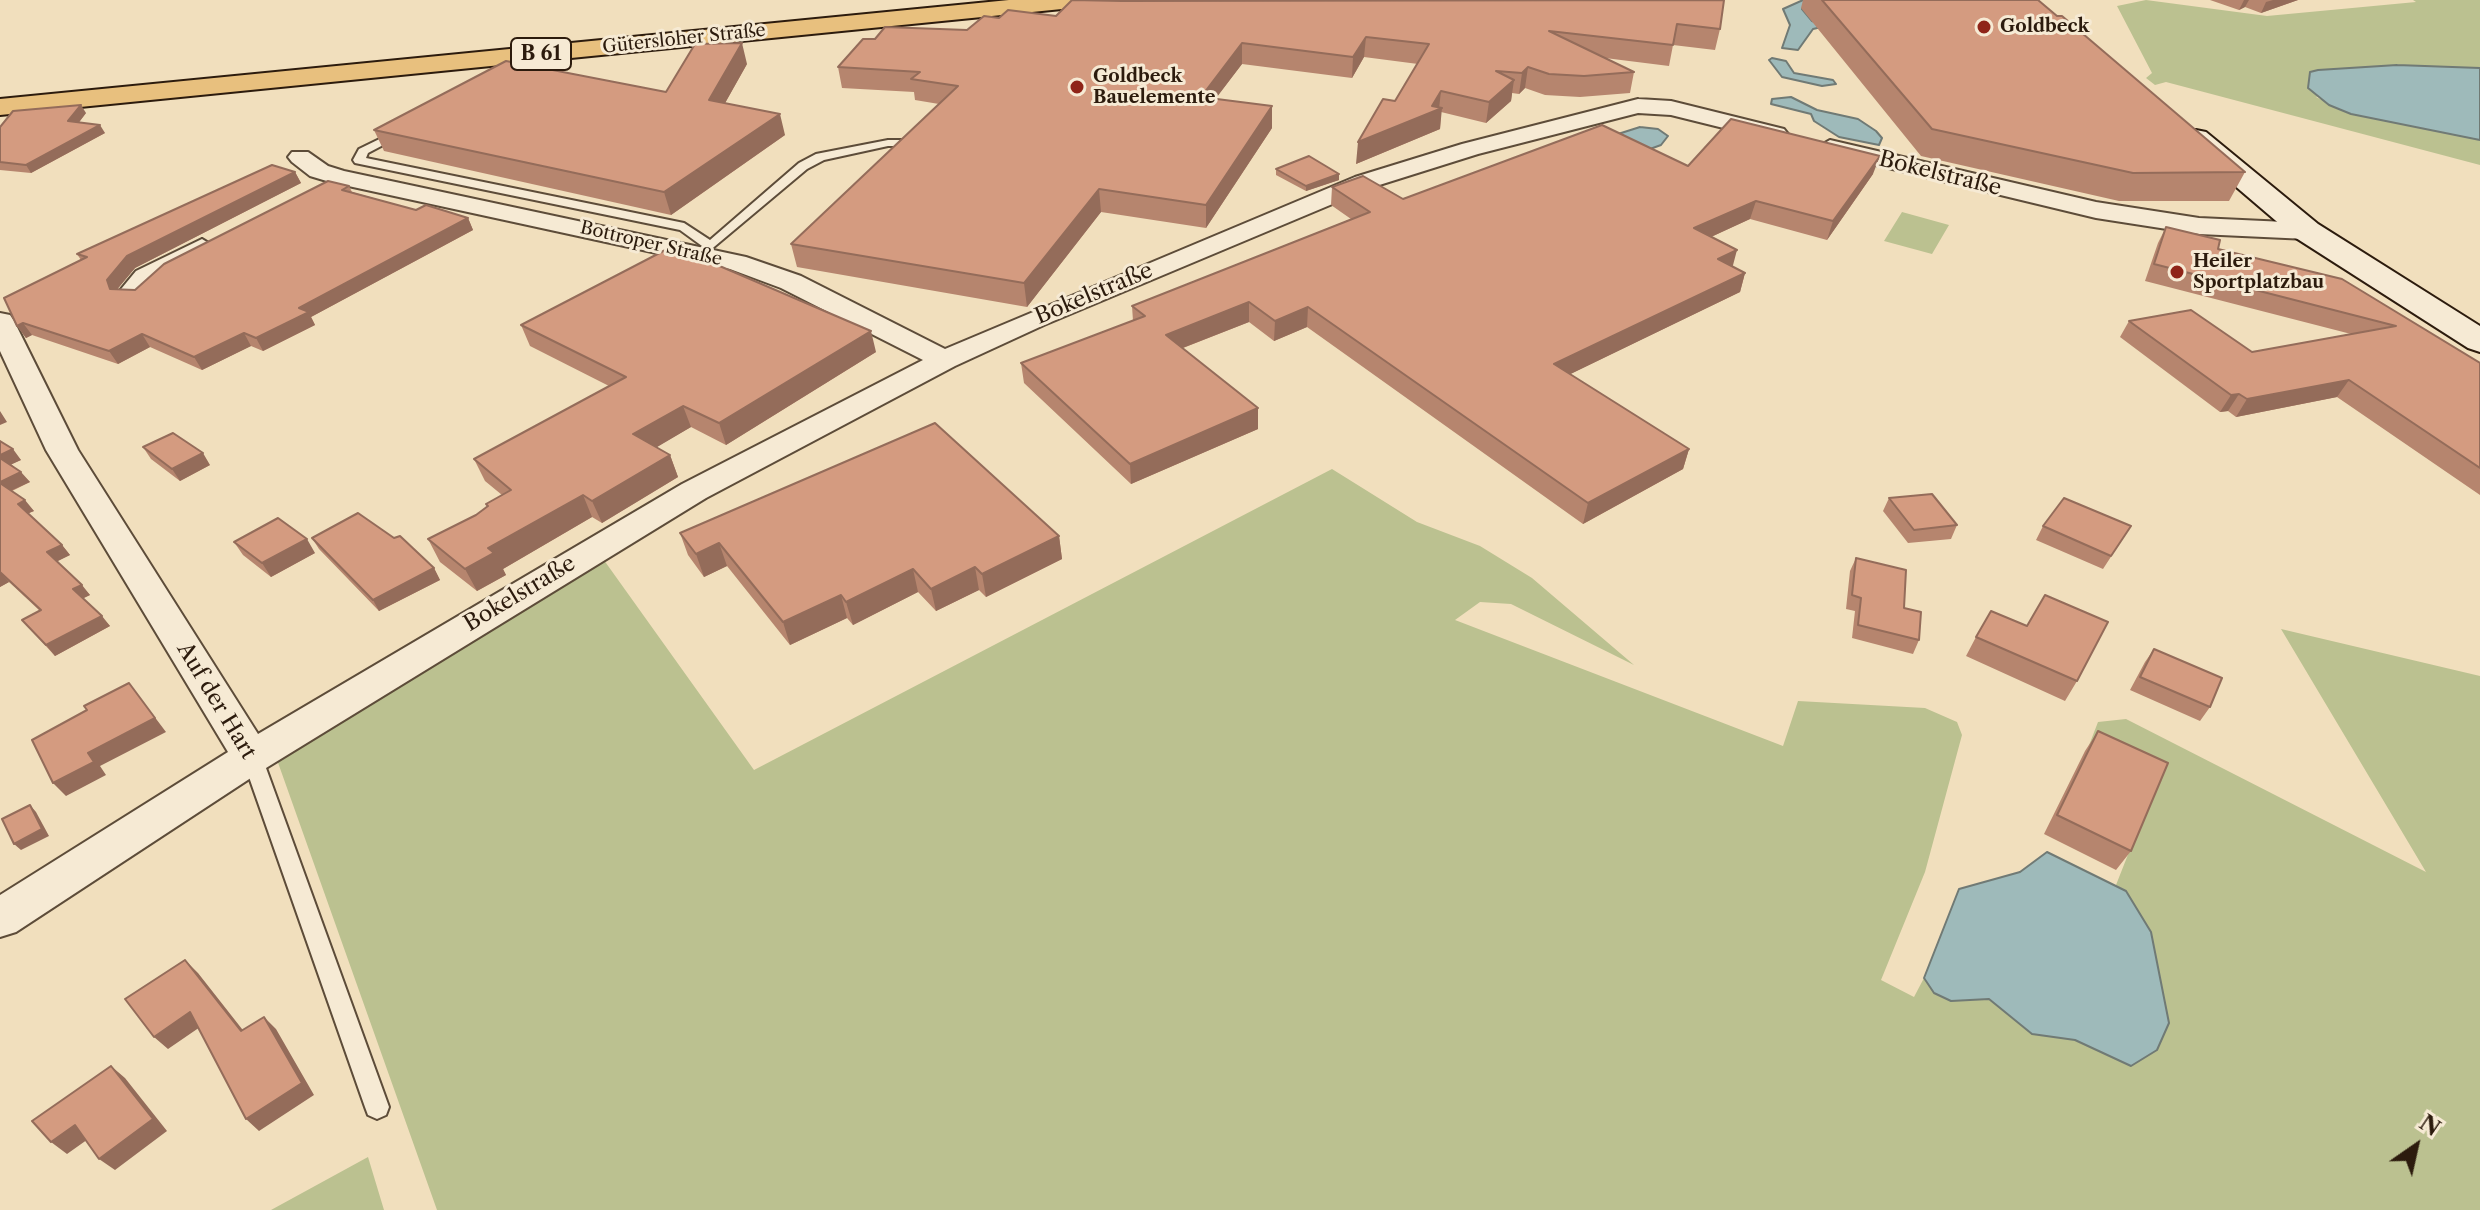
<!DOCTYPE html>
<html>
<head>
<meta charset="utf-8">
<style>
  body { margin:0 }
  #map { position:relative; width:2480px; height:1210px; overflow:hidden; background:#f1dfbd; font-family:"Libre Caslon Text",serif }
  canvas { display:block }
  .north { position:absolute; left:2376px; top:1106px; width:80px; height:80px; -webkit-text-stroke:6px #f6ead4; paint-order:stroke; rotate:34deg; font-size:22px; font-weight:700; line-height:32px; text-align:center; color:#2c1b0d }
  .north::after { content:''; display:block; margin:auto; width:28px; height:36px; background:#2c1b0d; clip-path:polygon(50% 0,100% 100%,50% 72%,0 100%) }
</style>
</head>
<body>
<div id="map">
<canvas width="2480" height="1210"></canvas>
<div class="north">N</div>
</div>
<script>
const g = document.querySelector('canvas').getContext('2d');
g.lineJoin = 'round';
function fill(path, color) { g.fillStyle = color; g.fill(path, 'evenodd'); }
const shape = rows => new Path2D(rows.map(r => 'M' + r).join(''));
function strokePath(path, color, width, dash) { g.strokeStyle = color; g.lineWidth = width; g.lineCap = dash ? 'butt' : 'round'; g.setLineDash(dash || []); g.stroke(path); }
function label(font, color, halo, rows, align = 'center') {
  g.font = font + ' "Libre Caslon Text",serif'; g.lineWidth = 6; g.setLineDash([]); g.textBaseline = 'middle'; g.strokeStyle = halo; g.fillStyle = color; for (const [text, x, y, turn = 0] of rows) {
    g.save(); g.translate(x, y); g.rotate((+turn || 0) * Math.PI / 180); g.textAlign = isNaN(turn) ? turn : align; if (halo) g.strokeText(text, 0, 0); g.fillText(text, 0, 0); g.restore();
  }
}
fill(shape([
  [2146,0,2267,16,2416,2,2413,0,2480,0,2480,68,2397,65,2316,97,2351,114,2480,140,2480,165,2166,82,2155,85,2146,78,2152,73,2117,6],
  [1902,212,1949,225,1932,254,1884,241],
  [1332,469,1417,522,1480,546,1532,578,1634,665,1511,604,1480,602,1455,620,1783,746,1798,701,1925,708,1957,722,1962,735,1925,872,1881,980,1914,997,1924,978,1934,993,1951,1001,1989,999,2032,1034,2075,1040,2131,1065,2126,891,2116,885,2157,781,2088,748,2098,722,2126,719,2426,872,2281,629,2480,676,2480,1210,437,1210,276,757,601,556,754,770],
  [368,1157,384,1210,271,1210]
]), '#bbc190');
const water = shape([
  [1803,0,1822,0,1802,9,1812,21,1826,26,1813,29,1798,50,1782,48,1790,25,1783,9,1803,0],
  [1772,58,1786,61,1794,73,1833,80,1836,84,1822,86,1782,77,1769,60,1772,58],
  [2397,65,2480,68,2480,140,2351,114,2329,105,2308,88,2310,72,2318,70,2397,65],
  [1791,97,1817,110,1858,119,1876,131,1882,138,1879,145,1839,137,1814,121,1811,114,1771,104,1772,99,1791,97],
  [1640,127,1658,129,1668,136,1661,145,1650,149,1618,134,1640,127],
  [2047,852,2126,891,2151,932,2169,1023,2157,1050,2131,1066,2075,1040,2032,1034,1989,999,1951,1001,1934,993,1924,978,1959,889,2020,872,2047,852]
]);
fill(water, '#9ebaba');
strokePath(water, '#707a75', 2);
const lane = shape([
  [400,129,406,132,404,134,368,153,366,158,684,223,710,240,799,163,816,154,888,140,915,140,921,143,915,146,888,146,824,160,807,169,702,257,695,253,702,246,680,230,355,163,353,160,359,149,400,129],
  [252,749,259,751,262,757,389,1107,386,1115,377,1119,368,1115,365,1107,242,757,245,751,252,749]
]);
const street = shape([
  [1638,99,1671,101,1784,129,1788,134,1776,141,1671,115,1638,113,1478,154,1373,187,1044,325,955,366,706,498,266,768,16,932,0,937,0,895,228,752,46,450,0,351,0,313,10,315,14,321,78,450,258,734,682,484,923,360,781,288,730,269,330,182,310,176,292,162,288,157,292,152,308,152,328,166,344,171,746,257,801,276,945,349,1355,177,1462,144,1638,99],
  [1830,140,2096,202,2199,218,2307,223,2320,231,2307,239,2199,234,2096,218,1822,152,1818,147,1830,140],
  [202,239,215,247,211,253,156,283,141,300,121,300,117,294,136,271,202,239]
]);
const secondary = shape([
  [2196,130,2206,132,2318,224,2480,326,2480,352,2468,348,2296,238,2186,144,2182,138,2186,132,2196,130]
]);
const primary = shape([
  [1009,0,1094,0,1082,7,0,115,0,99,1009,0]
]);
strokePath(lane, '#5d4c39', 4);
strokePath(street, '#5d4c39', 4);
strokePath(secondary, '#2c1b0d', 4);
strokePath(primary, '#2c1b0d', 4);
fill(lane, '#f6ead4');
fill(street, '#f6ead4');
fill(secondary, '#f6ead4');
fill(primary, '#e8c07e');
fill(shape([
  [1724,0,1720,29,1715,50,1673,45,1669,66,1605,58,1634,72,1630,93,1580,97,1545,95,1525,88,1519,94,1512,93,1511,101,1486,123,1441,112,1440,129,1356,164,1418,64,1364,57,1352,78,1242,64,1215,99,1272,106,1272,128,1206,228,1101,212,1027,307,797,267,791,244,939,104,915,100,914,92,842,88,838,67,875,39,967,30,999,18],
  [1803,0,2038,0,2245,172,2229,201,2119,201,1921,156,1801,8],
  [2210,0,2298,0,2261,13,2245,7,2239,10],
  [747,64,725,103,785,135,671,215,384,151,374,130,666,92],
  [86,113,79,122,105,133,31,173,0,170,0,127],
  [1688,166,1873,174,1827,240,1750,219,1711,237,1733,267,1745,273,1740,292,1570,374,1689,449,1683,469,1583,524,1307,327,1274,341,1249,322,1183,348,1258,429,1131,484,1024,383,1021,363,1133,321,1132,306,1351,219,1331,205,1332,187,1403,199],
  [1276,169,1339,174,1339,180,1306,191,1276,175],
  [295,172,301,183,135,268,117,289,135,290,349,186,352,192,416,210,468,218,473,230,311,317,315,325,263,351,251,346,202,370,150,347,118,364,32,335,26,338,17,326,81,260,77,254],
  [2166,227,2480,363,2480,495,2337,397,2236,417,2228,411,2220,412,2120,337,2129,321,2252,352,2351,334,2145,281,2158,243],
  [521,325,876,352,726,445,691,427,656,447,670,455,678,477,602,523,592,517,503,569,506,575,477,591,440,562,428,539,476,515,487,507,486,504,502,495,485,481,474,459,609,386,530,346],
  [0,441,21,460,11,464,30,482,12,491,34,511,28,513,62,545,70,555,57,561,90,595,83,598,110,626,55,656,22,620,40,611,9,582,0,587],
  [143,447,210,465,180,481,151,459],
  [1889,498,1957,525,1951,539,1908,543,1883,511],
  [2043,526,2131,526,2103,569,2036,540],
  [680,533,1059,536,1062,559,986,597,979,590,936,611,918,592,853,625,847,618,790,645,727,566,704,577,688,555],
  [312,538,434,568,440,580,379,611,319,549],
  [234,542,315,553,271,577,243,555],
  [1856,558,1904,608,1919,640,1913,654,1852,638,1855,611,1846,609,1850,571],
  [1976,637,2077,681,2065,701,1966,656],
  [2154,649,2210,707,2200,721,2130,690,2145,662],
  [2098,731,2131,851,2116,870,2044,834,2085,751]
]), '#b6856e');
fill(shape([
  [2244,0,2249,0,2245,7,2239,10],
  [2273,0,2298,0,2261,13,2266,2],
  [1366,37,1364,57,1352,78,1353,57],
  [742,43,747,64,715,121,709,100],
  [1242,43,1242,64,1201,118,1201,97],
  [1528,67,1525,88,1519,94,1522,73],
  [1514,80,1511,101,1486,123,1489,102],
  [1441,91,1439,109,1442,108,1440,129,1356,164,1358,142,1432,106],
  [81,105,86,113,74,129,68,121],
  [1272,106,1272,128,1206,228,1206,205],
  [780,114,785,135,671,215,664,192],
  [100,125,105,133,31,173,26,165],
  [1880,156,1873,174,1827,240,1833,221],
  [295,172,301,183,135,268,115,292,110,289,107,280,127,256],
  [1339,174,1339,180,1306,191,1306,186],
  [1099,189,1101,212,1027,307,1024,283],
  [1756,201,1750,219,1689,247,1694,228],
  [468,218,473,230,311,317,315,325,263,351,256,338,299,308],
  [1737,250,1732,269,1718,259],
  [1745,273,1740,292,1550,384,1554,364],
  [1249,302,1249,322,1167,354,1166,335],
  [1308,307,1307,327,1274,341,1275,321],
  [23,323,32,335,26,338,17,326],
  [871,331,876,352,726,445,719,423],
  [244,333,251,346,202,370,194,357],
  [142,334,150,347,118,364,109,351],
  [2349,380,2337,397,2236,417,2247,399],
  [2239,394,2228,411,2220,412,2231,395],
  [683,406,691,427,642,456,633,434],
  [1258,408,1258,429,1131,484,1130,464],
  [0,411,7,422,0,425],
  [13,449,21,460,6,467,0,459,0,455],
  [1689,449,1683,469,1583,524,1588,503],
  [203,453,210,465,180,481,172,469],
  [670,455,678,477,602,523,592,501],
  [21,472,30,482,8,492,0,482],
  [583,495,592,517,503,569,506,575,477,591,465,569,488,548],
  [25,500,34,511,27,514,18,504],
  [1059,536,1062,559,986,597,982,574],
  [307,539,315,553,271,577,262,563],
  [719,543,727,566,704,577,696,554],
  [62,545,70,555,56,562,47,552],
  [975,567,979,590,936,611,931,589],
  [434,568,440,580,379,611,373,600],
  [913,569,918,592,853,625,846,602],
  [0,572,9,582,0,587],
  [82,585,90,595,82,599,73,589],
  [841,595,847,618,790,645,783,622],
  [102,616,110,626,55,656,46,645],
  [129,683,166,732,100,766,106,775,66,796,53,783,88,753],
  [30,805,36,812,49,836,21,850,14,844],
  [185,960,198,973,253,1043,241,1031],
  [190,1012,203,1025,168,1049,154,1037],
  [264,1017,276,1029,314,1095,259,1131,246,1119],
  [111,1066,125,1078,167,1131,115,1170,99,1159],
  [75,1125,91,1137,67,1154,51,1142]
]), '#946c5a');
const building = shape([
  [1072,0,1122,1,1724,0,1720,29,1677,24,1673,45,1549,31,1634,72,1584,76,1549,74,1528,67,1522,73,1496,71,1514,80,1489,102,1441,91,1432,106,1442,108,1358,142,1383,99,1395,101,1429,44,1366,37,1353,57,1242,43,1201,97,1272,106,1206,205,1099,189,1024,283,791,244,958,86,911,79,920,72,838,67,863,39,875,39,885,27,967,30,984,16,999,18,1008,10,1056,16,1072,0],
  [1822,0,2038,0,2057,16,2062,16,2245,172,2133,173,1932,129,1822,0],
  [742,43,709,100,780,114,664,192,374,130,506,61,666,92,695,44,742,43],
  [81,105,68,121,100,125,26,165,0,162,0,127,13,111,81,105],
  [1731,119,1880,156,1833,221,1756,201,1694,228,1737,250,1718,259,1745,273,1554,364,1689,449,1588,503,1308,307,1275,321,1249,302,1166,335,1258,408,1130,464,1021,363,1145,316,1132,306,1370,212,1332,187,1363,176,1403,199,1602,125,1688,166,1731,119],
  [1309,156,1339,174,1306,186,1276,169,1309,156],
  [272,165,295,172,127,256,107,280,110,289,135,290,164,264,328,181,349,186,342,190,416,210,426,205,468,218,299,308,309,312,256,338,244,333,194,357,142,334,109,351,23,323,17,326,4,298,87,257,77,254,272,165],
  [2166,227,2220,240,2218,249,2342,279,2480,363,2480,468,2349,380,2247,399,2239,394,2231,395,2129,321,2191,310,2252,352,2396,326,2154,264,2166,227],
  [673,246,871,331,719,423,683,406,633,434,670,455,592,501,583,495,488,548,494,553,465,569,428,539,476,515,488,506,486,504,511,490,474,459,626,377,521,325,673,246],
  [935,423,1059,536,982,574,975,567,931,589,913,569,846,602,841,595,783,622,719,543,696,554,680,533,935,423],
  [173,433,203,453,172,469,143,447,173,433],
  [0,441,13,449,0,455,0,441],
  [0,458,21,472,0,482,0,458],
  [0,483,25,500,18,504,62,545,47,552,82,585,73,589,102,616,46,645,22,620,41,610,0,572,0,483],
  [1932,494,1957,525,1914,530,1889,498,1932,494],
  [2064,498,2131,526,2111,556,2043,526,2064,498],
  [358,513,394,538,400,536,434,568,373,600,312,538,358,513],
  [278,518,307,539,262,563,234,542,278,518],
  [1856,558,1906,570,1904,608,1921,612,1919,640,1858,625,1861,598,1852,595,1856,558],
  [2045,595,2108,622,2077,681,1976,637,1991,611,2027,626,2045,595],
  [2154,649,2222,678,2210,707,2140,677,2154,649],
  [129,683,155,718,88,753,94,762,53,783,32,740,87,710,84,706,129,683],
  [2098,731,2168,763,2131,851,2057,815,2098,731],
  [30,805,42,829,14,844,2,819,30,805],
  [185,960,241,1031,264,1017,302,1083,246,1119,190,1012,154,1037,125,999,185,960],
  [111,1066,153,1119,99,1159,75,1125,51,1142,32,1121,111,1066]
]);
fill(building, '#d49b80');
strokePath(building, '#946c5a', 2);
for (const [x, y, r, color] of [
  [1984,27,8,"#8f2418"],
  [1077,87,8,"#8f2418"],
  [2177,272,8,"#8f2418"]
]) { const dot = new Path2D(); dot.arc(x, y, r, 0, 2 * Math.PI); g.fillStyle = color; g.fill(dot); strokePath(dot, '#f6ead4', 3); }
label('bold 18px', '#2c1b0d', '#f6ead4', [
  ["Goldbeck",2000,27],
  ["Goldbeck",1093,77],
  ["Bauelemente",1093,98],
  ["Heiler",2193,262],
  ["Sportplatzbau",2193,283]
], 'left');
label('18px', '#2c1b0d', '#f6ead4', [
  ["Gütersloher Straße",684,39,-6],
  ["Bottroper Straße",651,244,13]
]);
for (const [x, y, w] of [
  [541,54,60]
]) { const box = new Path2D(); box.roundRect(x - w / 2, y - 16, w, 32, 6); g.fillStyle = '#f6ead4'; g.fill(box); strokePath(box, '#2c1b0d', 2); }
label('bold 20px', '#2c1b0d', null, [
  ["B 61",541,54]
]);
label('22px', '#2c1b0d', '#f6ead4', [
  ["Bokelstraße",1940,174,14],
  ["Bokelstraße",1094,294,-23],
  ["Bokelstraße",520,594,-31],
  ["Auf der Hart",216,701,59]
]);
</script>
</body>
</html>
